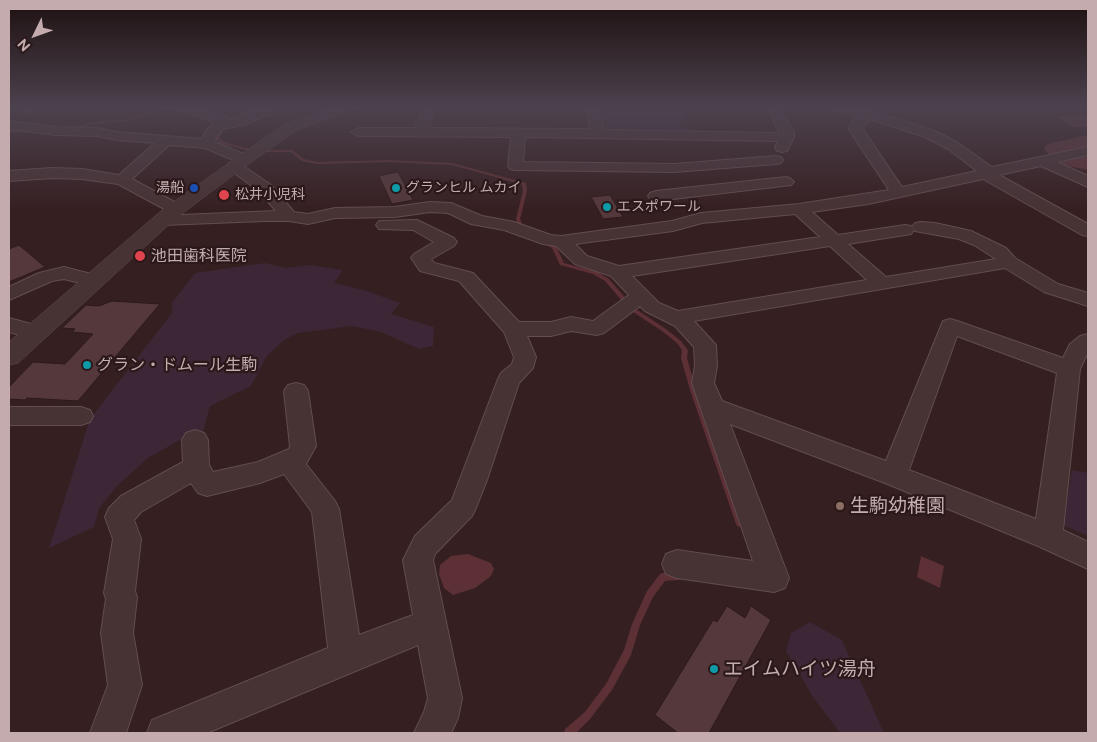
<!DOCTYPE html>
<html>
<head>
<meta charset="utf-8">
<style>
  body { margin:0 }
  #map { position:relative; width:1097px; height:742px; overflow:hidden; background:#361f21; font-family:"Public Sans",sans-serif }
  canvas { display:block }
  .frame { position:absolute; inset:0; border:10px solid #c4acae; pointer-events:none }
  .north { position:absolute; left:10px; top:10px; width:50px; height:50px; -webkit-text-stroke:4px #2b181a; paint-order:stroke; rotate:228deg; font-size:14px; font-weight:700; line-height:20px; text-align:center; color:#c4acae }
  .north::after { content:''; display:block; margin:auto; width:18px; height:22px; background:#c4acae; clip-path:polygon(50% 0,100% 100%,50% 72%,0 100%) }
</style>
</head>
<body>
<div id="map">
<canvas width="1097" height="742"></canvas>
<div class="frame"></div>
<div class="north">N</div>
</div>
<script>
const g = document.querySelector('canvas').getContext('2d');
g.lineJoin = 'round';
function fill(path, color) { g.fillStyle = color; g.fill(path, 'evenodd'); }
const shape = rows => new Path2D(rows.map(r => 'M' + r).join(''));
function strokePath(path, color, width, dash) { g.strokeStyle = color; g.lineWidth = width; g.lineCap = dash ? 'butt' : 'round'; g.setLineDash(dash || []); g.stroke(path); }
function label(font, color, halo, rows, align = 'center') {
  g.font = font + ' "Public Sans","Noto Sans JP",sans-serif'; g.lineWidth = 4.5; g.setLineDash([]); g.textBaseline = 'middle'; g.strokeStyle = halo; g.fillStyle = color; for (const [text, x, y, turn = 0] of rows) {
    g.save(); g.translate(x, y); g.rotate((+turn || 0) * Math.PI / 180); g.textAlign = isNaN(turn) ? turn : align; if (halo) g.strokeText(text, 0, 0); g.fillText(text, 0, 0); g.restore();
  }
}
fill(shape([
  [605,107,680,107,690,131,608,131,603,128,600,108],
  [265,263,286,268,311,265,343,270,334,283,367,291,400,303,391,314,434,327,433,346,419,349,381,332,352,326,298,333,284,340,266,357,251,386,210,406,203,432,180,440,148,458,118,485,99,508,94,527,49,548,90,419,172,313,172,303,195,273],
  [1072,470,1088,473,1088,536,1063,525],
  [810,622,842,640,884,733,840,733,813,697,786,651,791,633]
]), '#3d2636');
fill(shape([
  [1055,116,1088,116,1088,127,1073,127],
  [468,554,491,563,494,569,491,576,475,588,453,595,444,588,439,574,440,565,451,556],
  [921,556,944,566,940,588,917,577]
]), '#5c3035');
fill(shape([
  [163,107,168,107,130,121,92,124,75,131,72,130,90,122,129,119,163,107],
  [241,107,245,107,243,115,231,122,219,137,224,142,246,148,267,150,292,150,304,159,317,162,389,160,452,163,526,183,527,191,520,219,522,224,527,228,525,229,518,226,516,219,523,191,522,185,513,182,452,165,389,162,317,164,302,161,291,152,267,152,246,150,222,144,215,137,229,120,240,114,241,107],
  [28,130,55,133,57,134,55,135,28,132,9,133,9,131,28,130],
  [544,241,548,241,556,246,564,263,597,272,609,279,634,308,666,329,681,341,687,349,688,350,687,358,696,390,744,524,743,526,740,527,737,526,736,524,690,390,681,358,682,350,677,343,662,331,630,310,605,281,593,274,560,265,552,248,544,243,544,241],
  [679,572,682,573,683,576,682,579,679,580,665,581,653,597,640,625,631,655,612,690,590,719,576,733,564,733,565,729,584,713,606,684,624,650,632,624,647,591,660,574,663,573,679,572]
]), '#5c3035');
fill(shape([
  [1088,135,1088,149,1073,152,1088,156,1088,170,1059,164,1044,149,1047,144,1088,135]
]), '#5c3035');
const building = shape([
  [398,172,413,200,392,204,379,176,398,172],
  [610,195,623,217,603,219,591,197,610,195],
  [19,245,45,267,9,282,9,249,19,245],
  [112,301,160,304,78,401,27,398,25,400,9,399,9,387,33,362,65,364,93,334,72,332,75,329,62,328,86,305,99,306,112,301],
  [727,606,745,618,751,606,771,620,709,733,678,733,655,715,713,620,717,622,727,606]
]);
fill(building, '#54383b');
strokePath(building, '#2d1a1c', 1);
const minor = shape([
  [18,107,31,107,33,110,27,114,22,113,18,107],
  [175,107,194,107,228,117,229,120,264,107,270,111,269,114,243,125,222,129,217,136,215,142,248,156,250,159,248,162,238,162,205,148,169,145,132,179,182,206,184,209,182,212,170,212,118,184,82,179,52,178,9,181,9,171,52,168,82,169,119,175,155,143,117,140,98,136,56,135,9,129,9,121,56,127,98,128,117,132,202,139,205,132,214,122,177,110,175,107],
  [422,107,434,107,429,128,590,129,586,107,598,107,603,130,780,133,766,107,778,107,794,132,794,137,787,151,782,152,777,151,775,148,778,141,525,137,523,162,674,164,776,156,781,157,783,160,781,163,776,164,674,172,515,170,510,169,508,166,511,137,358,136,351,132,358,128,415,128,422,107],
  [825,107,864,108,935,131,958,143,992,167,1088,147,1088,155,1057,162,1088,176,1088,187,1041,166,999,175,1088,224,1088,236,1082,235,983,179,868,204,812,212,838,235,905,225,911,226,914,230,911,234,848,244,886,277,996,259,974,245,959,239,915,231,912,227,915,223,921,222,935,223,971,231,1006,248,1015,258,1058,284,1088,293,1088,306,1044,292,1005,268,694,321,716,345,717,366,714,383,722,401,886,461,943,321,950,319,957,321,1063,358,1070,344,1080,336,1088,334,1088,352,1080,369,1063,530,1088,542,1088,569,1038,546,885,483,730,424,789,578,785,588,774,592,677,578,666,574,662,564,666,554,677,550,753,561,692,383,695,366,694,347,675,326,645,311,640,306,604,333,597,335,571,331,551,336,527,336,536,357,533,368,519,383,487,480,476,508,472,516,435,554,433,560,462,698,458,718,451,733,414,733,424,712,428,698,418,645,207,733,147,733,152,720,328,648,312,512,284,474,260,483,207,496,198,493,191,483,141,512,134,520,141,539,135,591,137,597,133,633,142,685,126,733,90,733,108,685,101,633,106,599,104,593,113,539,105,517,109,508,121,496,183,462,182,440,186,433,195,430,204,433,208,440,209,465,213,472,258,462,289,449,290,446,284,391,288,385,296,383,304,385,308,391,316,446,306,464,335,501,339,509,359,635,413,615,403,560,415,536,452,500,498,379,501,373,512,364,514,357,504,332,459,281,420,271,414,262,411,258,414,254,434,242,413,230,379,229,376,225,379,221,417,220,454,238,457,242,454,246,431,259,434,263,473,273,519,322,551,322,571,317,593,321,629,295,611,276,575,264,556,246,543,244,504,230,471,224,448,213,430,212,395,217,335,218,308,224,289,221,264,221,163,225,157,224,155,220,157,216,276,211,259,191,229,169,227,166,229,163,234,162,239,163,271,185,294,212,308,214,335,208,395,207,430,202,451,203,482,216,514,222,551,235,561,236,672,221,701,213,799,204,889,190,848,128,857,116,827,110,825,107],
  [870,119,925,137,948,149,977,171,902,187,862,128,870,119],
  [795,214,820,237,619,266,587,256,575,244,673,231,702,223,795,214],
  [830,246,867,280,678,311,659,303,632,276,830,246],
  [957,336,1057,373,1036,519,909,470,957,336],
  [786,177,791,179,794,182,791,185,656,201,650,199,648,196,650,193,656,191,786,177],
  [64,267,99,276,102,280,99,284,92,286,64,279,52,281,9,300,9,287,39,273,64,267],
  [9,318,42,327,46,332,42,337,35,339,9,332,9,318],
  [9,407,81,407,90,410,93,416,90,422,81,425,9,425,9,407]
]);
const tertiary = shape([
  [332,107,354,107,351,110,295,131,240,170,175,219,18,363,9,365,9,342,161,211,283,125,332,107]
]);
strokePath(minor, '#624d4f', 2);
strokePath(tertiary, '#624d4f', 1);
fill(minor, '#473234');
fill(tertiary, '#473234');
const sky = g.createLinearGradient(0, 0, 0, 211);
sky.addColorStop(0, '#1e1112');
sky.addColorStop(0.51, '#4c424e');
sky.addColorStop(1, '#4c424e00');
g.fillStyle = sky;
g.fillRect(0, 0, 1097, 211);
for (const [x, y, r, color] of [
  [194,188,5,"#1a4fb4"],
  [396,188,5,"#0f9aa8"],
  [224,195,6,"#e0444e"],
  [607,207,5,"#0f9aa8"],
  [140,256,6,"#e0444e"],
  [87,365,5,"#0f9aa8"],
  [840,506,5,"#8d6e63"],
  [714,669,5,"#0f9aa8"]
]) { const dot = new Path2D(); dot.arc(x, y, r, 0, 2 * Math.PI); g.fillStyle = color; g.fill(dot); strokePath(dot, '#2b181a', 2); }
label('14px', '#c4acae', '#2b181a', [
  ["湯船",184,188,"right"],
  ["グランヒル ムカイ",406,188],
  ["松井小児科",235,195],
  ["エスポワール",617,207]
], 'left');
label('16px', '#c4acae', '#2b181a', [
  ["池田歯科医院",151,256],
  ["グラン・ドムール生駒",97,365]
], 'left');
label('19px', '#c4acae', '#2b181a', [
  ["生駒幼稚園",850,506],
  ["エイムハイツ湯舟",724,669]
], 'left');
</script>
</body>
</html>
